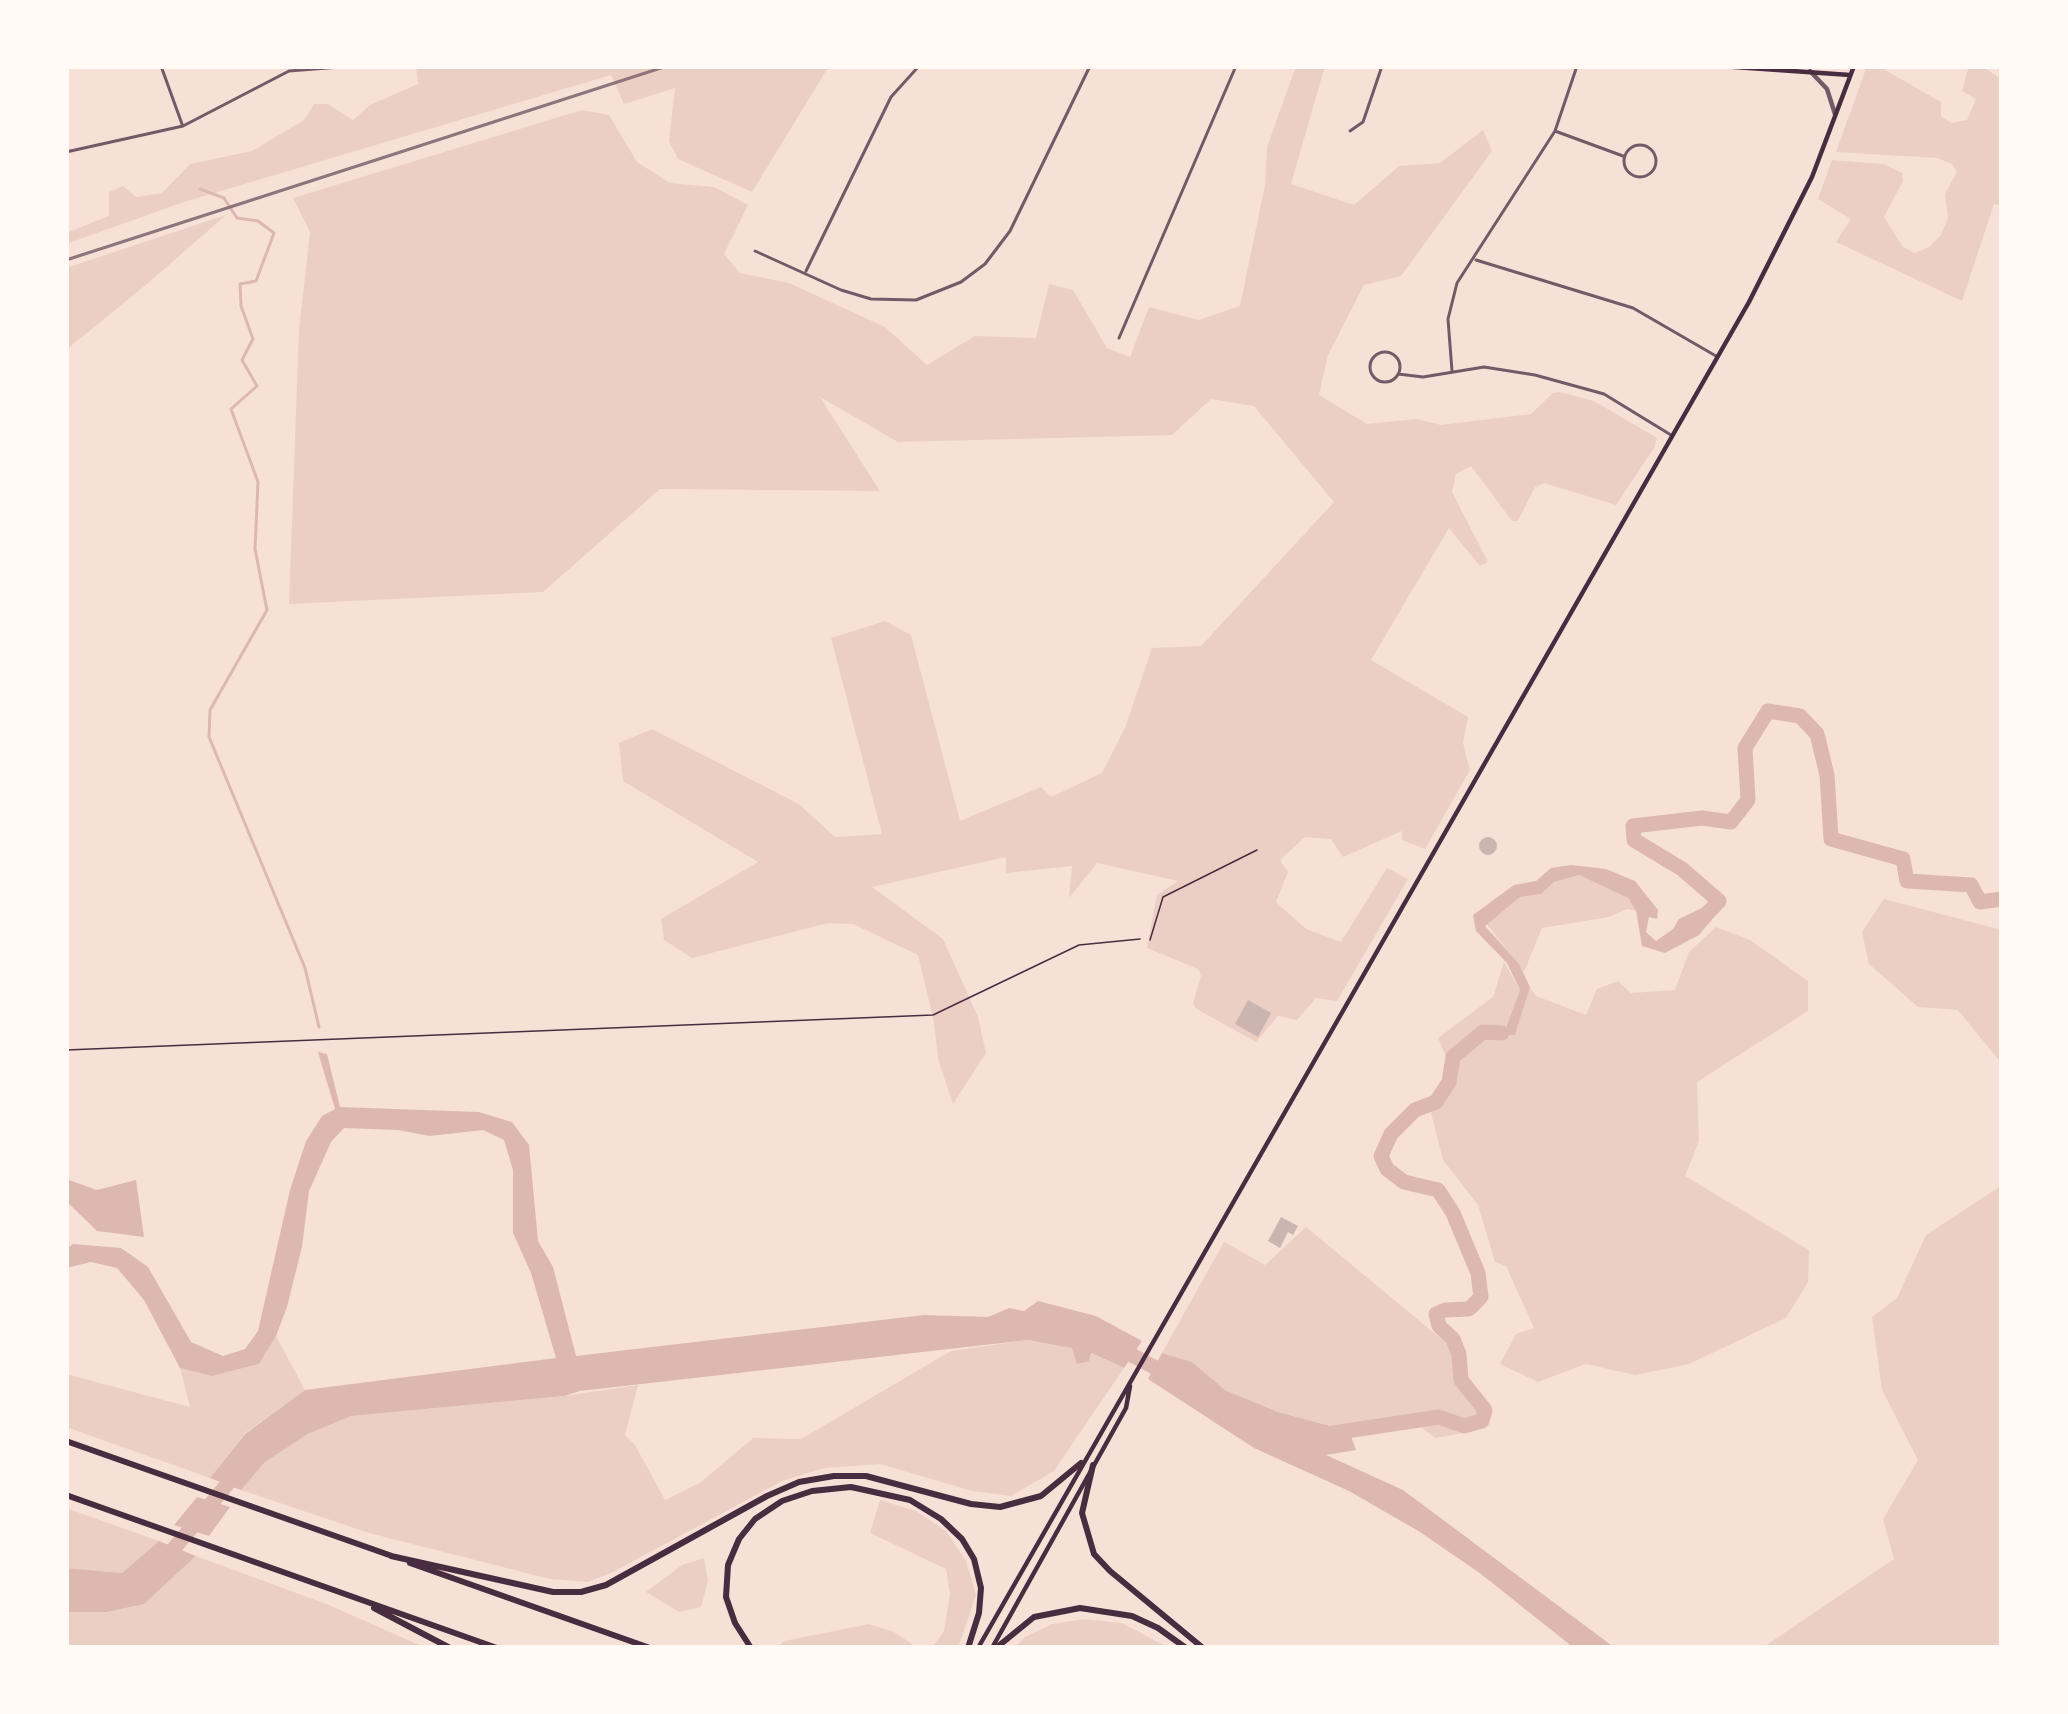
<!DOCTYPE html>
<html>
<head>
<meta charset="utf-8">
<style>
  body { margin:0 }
  #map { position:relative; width:2068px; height:1714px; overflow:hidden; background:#f7e1d7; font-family:"Titillium Web",sans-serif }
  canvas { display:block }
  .frame { position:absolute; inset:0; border:69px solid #fffaf5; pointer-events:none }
</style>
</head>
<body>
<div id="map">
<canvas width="2068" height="1714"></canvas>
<div class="frame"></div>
</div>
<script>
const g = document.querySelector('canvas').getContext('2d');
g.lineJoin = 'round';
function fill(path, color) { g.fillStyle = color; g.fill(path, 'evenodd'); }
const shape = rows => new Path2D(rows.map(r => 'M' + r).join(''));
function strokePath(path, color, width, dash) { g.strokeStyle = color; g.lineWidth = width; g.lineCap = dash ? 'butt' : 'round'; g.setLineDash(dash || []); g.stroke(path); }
fill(shape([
  [416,66,829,66,752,192,678,159,669,141,675,88,624,104,611,75,184,202,66,244,66,233,109,216,109,192,123,186,136,197,162,193,190,164,252,151,304,120,314,104,328,104,353,120,370,105,418,84],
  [1296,66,1325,66,1291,184,1354,205,1399,166,1440,163,1483,130,1492,151,1401,276,1364,285,1328,355,1319,395,1367,424,1417,419,1441,425,1531,414,1553,393,1560,392,1594,401,1657,438,1654,448,1616,505,1544,483,1535,487,1518,521,1512,521,1471,466,1456,474,1452,492,1488,562,1480,566,1449,528,1371,660,1468,717,1463,743,1470,770,1425,849,1402,840,1402,831,1343,857,1331,839,1305,837,1280,860,1288,872,1276,902,1306,929,1341,942,1387,868,1408,879,1337,1001,1316,998,1297,1020,1278,1016,1256,1042,1195,1008,1193,1003,1201,976,1198,969,1147,948,1157,895,1178,881,1097,863,1069,898,1072,866,1006,873,1006,857,872,887,943,939,978,1017,986,1053,953,1104,938,1059,934,1022,918,955,853,924,828,923,692,958,664,940,661,919,758,862,623,781,619,743,652,729,799,804,835,837,882,834,831,638,885,621,911,635,960,821,1041,787,1051,797,1102,773,1125,728,1152,648,1201,646,1334,502,1254,406,1211,399,1172,435,898,442,820,397,880,491,660,489,543,592,289,604,299,330,310,232,293,198,582,110,609,115,637,162,670,183,714,187,748,205,724,254,740,273,789,283,885,327,927,365,975,336,1036,338,1049,284,1073,290,1107,348,1130,357,1149,307,1199,320,1240,306,1265,185,1267,147],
  [1867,66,1878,66,1941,102,1941,117,1952,123,1967,120,1976,99,1962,91,1969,66,1982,66,2002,80,2002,206,1994,204,1962,301,1836,242,1851,219,1818,199,1832,160,1883,164,1902,173,1903,181,1884,217,1902,246,1914,253,1929,247,1941,235,1948,218,1945,194,1957,172,1952,164,1937,158,1836,152],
  [226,215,147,284,66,350,66,268],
  [1579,875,1628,898,1636,911,1627,909,1609,917,1542,928,1524,972,1486,923,1520,897,1541,894,1554,882],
  [1884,899,2002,930,2002,1064,1958,1010,1918,1007,1869,964,1862,932],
  [1716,927,1750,940,1808,981,1808,1011,1697,1082,1699,1141,1685,1176,1809,1250,1808,1282,1786,1318,1689,1364,1635,1375,1586,1364,1538,1382,1500,1364,1516,1334,1534,1328,1506,1266,1495,1262,1478,1205,1443,1160,1431,1113,1447,1090,1446,1057,1438,1038,1493,997,1504,962,1520,990,1511,1016,1506,1029,1480,1030,1515,1035,1530,987,1536,996,1586,1015,1597,989,1618,981,1631,993,1675,990,1689,952],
  [2002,1185,2002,1648,1762,1648,1894,1559,1883,1519,1918,1460,1882,1390,1872,1317,1897,1298,1926,1235],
  [1306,1227,1451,1347,1456,1370,1479,1409,1476,1418,1462,1423,1463,1433,1435,1438,1413,1421,1349,1431,1278,1412,1225,1390,1192,1362,1162,1353,1224,1242,1265,1265],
  [276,1336,305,1390,245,1433,210,1478,66,1427,66,1374,190,1407,180,1368,212,1376,259,1364],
  [1028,1340,1072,1347,1076,1355,1090,1353,1124,1368,1054,1471,1011,1496,972,1491,880,1464,825,1468,782,1481,613,1572,588,1582,550,1579,369,1533,241,1490,265,1462,308,1434,351,1416,564,1396,638,1385,625,1435,635,1445,665,1500,701,1482,753,1438,801,1439,951,1351],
  [880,1500,916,1511,946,1531,966,1561,976,1595,958,1648,932,1648,944,1631,950,1594,946,1569,870,1533],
  [66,1508,159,1541,122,1573,66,1568],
  [196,1556,329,1605,426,1648,66,1648,66,1612,107,1612,144,1604],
  [704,1558,708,1581,701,1607,679,1612,646,1592,682,1565],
  [1084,1619,1122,1623,1169,1648,1014,1648,1025,1637,1052,1624],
  [869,1624,894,1632,918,1648,776,1648,784,1641]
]), '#ebcfc5');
fill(shape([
  [1571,865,1606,869,1635,881,1658,910,1657,919,1649,917,1646,932,1656,941,1673,929,1679,919,1710,904,1727,901,1699,935,1665,953,1642,946,1636,911,1628,898,1579,875,1554,882,1541,894,1520,897,1485,926,1519,964,1530,987,1515,1035,1478,1033,1506,1028,1520,990,1507,963,1476,931,1473,915,1514,885,1536,881,1551,868],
  [318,1052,327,1054,340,1107,479,1112,512,1122,529,1145,538,1241,553,1267,576,1356,924,1315,988,1317,1009,1308,1024,1311,1038,1301,1096,1316,1142,1341,1124,1368,1091,1353,1089,1361,1077,1364,1072,1348,1028,1340,580,1391,564,1396,351,1416,308,1434,265,1462,241,1490,210,1478,245,1434,305,1390,556,1358,531,1273,513,1233,513,1170,504,1140,483,1130,430,1136,398,1130,344,1128,331,1142,309,1191,302,1247,287,1307,276,1336,259,1364,212,1376,180,1368,144,1300,117,1268,91,1262,66,1268,66,1249,73,1244,121,1248,148,1267,191,1342,223,1356,245,1349,258,1331,290,1190,306,1141,322,1116,335,1109],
  [66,1179,97,1190,136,1180,144,1237,97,1231,66,1201],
  [1162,1353,1192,1362,1225,1390,1278,1412,1349,1431,1356,1450,1326,1455,1403,1490,1615,1648,1574,1648,1481,1574,1420,1532,1349,1491,1254,1448,1148,1379],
  [197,1497,230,1507,209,1536,174,1525],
  [159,1541,196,1556,144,1604,107,1612,66,1612,66,1568,122,1573]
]), '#dcb8b0');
strokePath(shape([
  [200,189,224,198,237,218,258,221,274,233,256,281,240,284,241,306,253,339,242,360,257,386,231,409,258,482,255,549,267,610,210,710,209,737,305,968,319,1027]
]), '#dcb8b0', 3);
strokePath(shape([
  [1704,917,1719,901,1682,869,1634,840,1633,826,1702,818,1731,822,1748,800,1745,748,1768,711,1800,716,1817,734,1827,775,1831,839,1903,859,1907,881,1971,885,1980,902,2002,899],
  [1119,1348,1172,1377],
  [1333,1433,1439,1417,1464,1426,1482,1421,1485,1410,1461,1380,1459,1354,1453,1339,1439,1326,1436,1314,1445,1310,1469,1309,1481,1297,1478,1273,1453,1213,1438,1190,1404,1182,1387,1169,1381,1156,1391,1134,1415,1110,1436,1102,1449,1082,1453,1057,1483,1032,1502,1033],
  [162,1563,239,1470]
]), '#dcb8b0', 15);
fill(shape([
  '1479 846a9 9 0 1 1 18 0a9 9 0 1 1-18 0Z',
  [1248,1000,1271,1013,1258,1037,1235,1024],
  [1281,1217,1298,1226,1293,1235,1288,1232,1280,1248,1268,1241]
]), '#ccb4b1');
strokePath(shape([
  [1150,940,1163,897,1257,850],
  [66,1050,933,1015,1079,945,1140,939]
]), '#4a2c40', 1.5);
strokePath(shape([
  [161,66,182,124],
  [1350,131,1363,122,1382,66],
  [1555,131,1623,156],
  '1624 161a16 16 0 1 1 32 0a16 16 0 1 1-32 0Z',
  [66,152,183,126,289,71,353,66],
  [755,251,841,290,871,299,916,300,961,282,985,264,1010,231,1090,66],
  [1476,260,1633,308,1716,356],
  [806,271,891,97,919,66],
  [1119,338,1236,66],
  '1370 367a15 15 0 1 1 30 0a15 15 0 1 1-30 0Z',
  [1452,371,1448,319,1457,283,1555,131,1577,66],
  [1398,374,1423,377,1484,367,1535,375,1604,394,1671,435]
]), '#755966', 3);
strokePath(shape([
  [1810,71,1827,89,1835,114]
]), '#755966', 4.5);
strokePath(shape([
  [1720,66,1850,75],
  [978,1648,1749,302,1812,177,1854,66],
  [992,1648,1126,1408,1130,1386]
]), '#4a2c40', 4.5);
strokePath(shape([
  [66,1441,392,1556],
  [1093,1465,1082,1513,1094,1554,1110,1571,1203,1648],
  [66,1495,497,1648],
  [391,1556,553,1592,581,1592,606,1585,767,1496,799,1482,834,1476,866,1476,971,1504,1000,1507,1041,1496,1081,1463],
  [410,1563,650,1648],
  [374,1608,450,1648],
  [751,1648,735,1623,726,1597,728,1565,739,1539,755,1519,782,1501,812,1491,851,1487,910,1500,941,1519,962,1539,974,1559,981,1588,979,1613,968,1648],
  [996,1648,1034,1617,1080,1608,1132,1616,1158,1628,1186,1648]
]), '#4a2c40', 6);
strokePath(shape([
  [66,260,667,66]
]), '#8f747c', 3);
</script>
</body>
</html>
